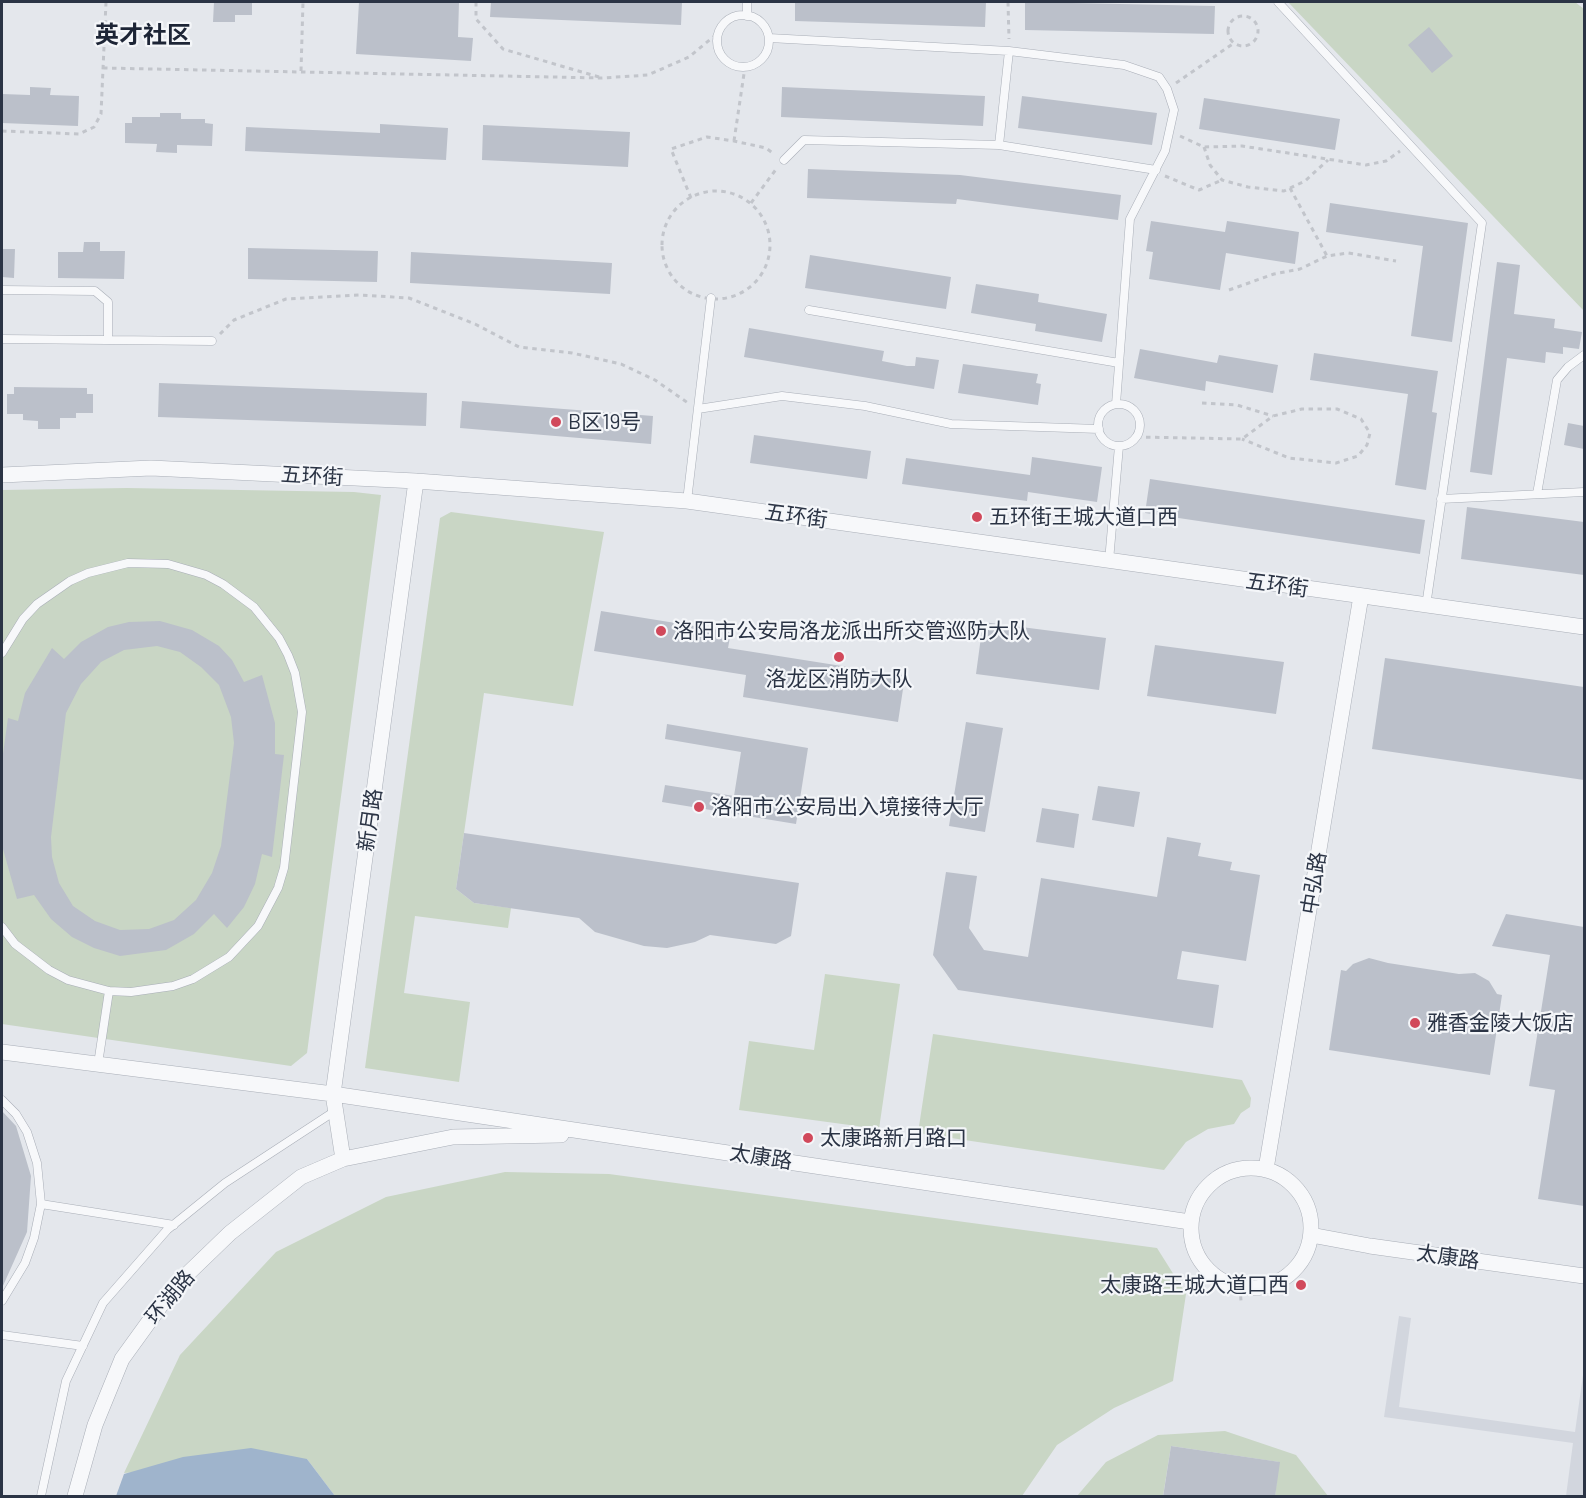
<!DOCTYPE html>
<html>
<head>
<meta charset="utf-8">
<style>
  body { margin:0 }
  #map { position:relative; width:1586px; height:1498px; overflow:hidden; background:#e4e7ec; font-family:Barlow,sans-serif }
  canvas { display:block }
  .frame { position:absolute; inset:0; border:3px solid #2b3445; pointer-events:none }
</style>
</head>
<body>
<div id="map">
<canvas width="1586" height="1498"></canvas>
<div class="frame"></div>
</div>
<script>
const g = document.querySelector('canvas').getContext('2d');
g.lineJoin = 'round';
function fill(path, color) { g.fillStyle = color; g.fill(path, 'evenodd'); }
const shape = rows => new Path2D(rows.map(r => 'M' + r).join(''));
function strokePath(path, color, width, dash) { g.strokeStyle = color; g.lineWidth = width; g.lineCap = dash ? 'butt' : 'round'; g.setLineDash(dash || []); g.stroke(path); }
function label(font, color, halo, rows, align = 'center') {
  g.font = font + ' Barlow,"Noto Sans SC",sans-serif'; g.lineWidth = 4.5; g.setLineDash([]); g.textBaseline = 'middle'; g.strokeStyle = halo; g.fillStyle = color; for (const [text, x, y, turn = 0] of rows) {
    g.save(); g.translate(x, y); g.rotate((+turn || 0) * Math.PI / 180); g.textAlign = isNaN(turn) ? turn : align; if (halo) g.strokeText(text, 0, 0); g.fillText(text, 0, 0); g.restore();
  }
}
fill(shape([
  [1399,1316,1411,1318,1399,1407,1575,1432,1584,1368,1584,1496,1566,1496,1573,1443,1384,1417]
]), '#d2d6de');
fill(shape([
  [1288,2,1575,2,1584,9,1584,311],
  [127,488,354,492,381,495,307,1053,291,1066,2,1024,2,490],
  [451,512,604,532,573,706,484,693,456,889,474,903,511,908,508,928,415,916,404,993,470,1002,459,1082,365,1068,440,518],
  [825,974,900,984,879,1129,739,1110,749,1041,814,1050],
  [933,1034,1242,1080,1251,1098,1250,1107,1241,1113,1234,1124,1208,1129,1186,1142,1164,1170,918,1133],
  [505,1172,609,1174,1157,1248,1186,1294,1173,1381,1114,1408,1057,1445,1022,1496,335,1496,307,1459,124,1473,180,1355,276,1252,386,1197],
  [1225,1431,1296,1455,1328,1496,1275,1496,1279,1462,1171,1446,1163,1496,1077,1496,1106,1462,1158,1435]
]), '#c9d6c5');
fill(shape([
  [251,1448,307,1459,335,1496,116,1496,124,1474,183,1457]
]), '#9fb4cc');
fill(shape([
  [214,2,252,2,252,15,235,15,235,22,213,22],
  [359,2,459,2,458,37,473,38,471,61,356,54],
  [491,2,682,2,681,25,490,17],
  [795,2,986,2,985,27,795,21],
  [1025,2,1215,6,1214,34,1025,30],
  [1429,27,1453,56,1432,73,1408,45],
  [30,87,51,88,50,95,79,96,78,126,2,123,2,94,30,95],
  [782,87,985,96,983,126,781,117],
  [1022,96,1157,113,1152,145,1018,128],
  [1204,98,1340,119,1335,150,1199,129],
  [160,113,181,113,181,119,205,119,205,123,213,124,212,146,177,145,177,153,156,152,157,144,125,143,125,123,132,123,132,117,160,117],
  [380,124,448,128,446,160,245,151,246,127,380,133],
  [483,125,630,132,628,167,482,160],
  [808,169,960,175,1121,195,1118,220,957,199,956,204,807,198],
  [1330,203,1468,223,1452,342,1411,336,1423,246,1326,232],
  [1151,221,1225,232,1227,221,1299,232,1295,264,1226,253,1220,290,1149,279,1153,252,1146,251],
  [84,242,100,242,100,251,125,251,124,279,58,278,58,252,83,252],
  [248,248,378,251,377,282,248,279],
  [2,249,15,249,14,278,2,277],
  [411,252,612,263,610,294,410,283],
  [810,255,951,277,946,309,805,288],
  [1497,262,1520,265,1514,314,1555,319,1554,328,1582,332,1579,349,1563,347,1563,354,1546,352,1545,363,1507,358,1492,475,1470,472],
  [976,284,1039,294,1038,302,1107,314,1102,342,1035,331,1036,324,971,313],
  [749,328,884,351,882,361,907,366,915,366,916,357,939,360,934,389,744,357],
  [1140,349,1217,363,1219,355,1278,365,1273,393,1206,381,1205,391,1134,378],
  [1314,353,1438,371,1432,412,1437,413,1426,490,1395,485,1408,394,1310,380],
  [963,364,1038,374,1036,383,1041,384,1038,405,958,393],
  [159,383,427,393,426,426,158,417],
  [14,387,87,388,87,394,93,394,93,413,76,413,76,418,60,418,60,429,38,429,38,421,23,420,23,414,7,414,7,394,14,394],
  [462,401,653,416,651,444,460,428],
  [1568,423,1584,426,1584,449,1564,445],
  [754,435,871,451,867,479,750,463],
  [1032,457,1102,467,1097,502,1028,492,1027,501,902,484,906,458,1030,475],
  [1150,479,1425,520,1420,554,1145,513],
  [1467,507,1584,522,1584,575,1461,559],
  [601,611,731,632,728,648,905,676,898,722,743,697,746,675,594,651],
  [160,621,192,630,219,646,232,660,244,682,262,675,275,723,275,754,284,755,272,857,262,854,255,884,244,907,227,928,214,914,194,934,166,950,120,956,94,948,72,937,51,919,34,895,17,899,3,849,2,761,8,718,18,721,25,693,52,648,64,659,81,642,108,627,129,622],
  [157,646,180,652,201,667,219,685,231,717,234,743,221,846,212,873,196,900,174,920,149,929,120,930,95,921,73,906,59,883,52,857,51,837,66,713,81,684,101,662,124,650],
  [983,622,1106,638,1099,690,976,674],
  [1155,645,1284,662,1276,714,1147,696],
  [1385,658,1584,687,1584,780,1372,749],
  [966,722,1003,728,985,832,949,826],
  [667,724,808,748,796,824,662,802,665,785,734,796,741,752,665,739],
  [1098,786,1140,792,1134,827,1092,820],
  [1042,808,1079,814,1074,848,1036,842],
  [464,833,799,883,791,936,776,944,710,935,695,942,667,948,644,946,595,932,579,918,474,903,456,889],
  [1167,837,1201,843,1198,856,1232,862,1230,870,1260,875,1246,961,1182,951,1177,979,1219,985,1213,1028,958,990,933,955,946,872,977,876,969,928,984,950,1028,957,1041,878,1157,897],
  [1506,914,1584,927,1584,1206,1538,1199,1555,1090,1529,1086,1550,955,1492,946],
  [1369,958,1388,963,1459,974,1475,973,1489,981,1497,994,1502,995,1490,1075,1329,1050,1341,970,1346,971,1353,964],
  [2,1111,16,1126,31,1176,27,1232,2,1288],
  [1171,1446,1280,1462,1275,1497,1163,1497]
]), '#bbc0ca');
const lane = shape([
  [1278,2,1482,223,1426,606],
  '717 41a26 26 0 1 1 52 0a26 26 0 1 1-52 0Z',
  [747,16,747,2],
  [769,38,1009,51,1124,65,1159,77,1167,89,1174,110,1165,151,1130,219,1116,404],
  [999,145,1009,51],
  [784,160,804,140,999,145,1156,170],
  [2,290,95,291,108,302,108,340],
  [809,310,1119,363],
  [2,339,212,341],
  '1098 425a21 21 0 1 1 42 0a21 21 0 1 1-42 0Z',
  [698,409,782,396,865,406,951,424,1099,429],
  [1537,494,1557,380,1568,367,1584,355],
  [1441,499,1584,492],
  [687,501,711,298],
  [1109,561,1119,446],
  [2,653,23,619,37,604,70,581,88,573,128,563,168,564,206,575,223,584,254,607,279,638,288,655,295,673,302,712,284,868,278,888,258,926,229,957,193,979,173,986,131,992,109,991,68,980,49,970,15,944,2,927],
  [98,1064,109,991],
  [2,1100,16,1114,27,1132,37,1163,41,1204,34,1238,25,1263,2,1301],
  [41,1204,174,1225],
  [2,1335,83,1346],
  [41,1496,66,1381,103,1303,167,1230,225,1183,335,1111]
]);
const street = shape([
  [2,475,151,468,416,481,687,501,1584,627],
  [2,1052,333,1094,1190,1222],
  [343,1159,333,1094,416,481],
  '1191 1228a60 60 0 1 1 120 0a60 60 0 1 1-120 0Z',
  [1266,1169,1361,596],
  [1311,1235,1370,1246,1584,1276],
  [75,1496,95,1425,122,1359,174,1287,230,1233,301,1177,343,1159,453,1137,561,1135]
]);
strokePath(lane, '#a9aeb7', 9);
strokePath(street, '#a9aeb7', 16);
strokePath(shape([
  [476,2,476,19,503,49,599,77],
  [1008,2,1009,39],
  '1228 31a15 15 0 1 1 30 0a15 15 0 1 1-30 0Z',
  [103,68,602,78,648,75,689,57,718,33],
  [301,71,303,2],
  [1176,83,1234,43],
  [2,131,79,134,94,127,101,114,106,2],
  [1180,136,1204,147,1242,146,1366,165,1386,161,1400,151],
  [734,141,745,67],
  [1204,147,1210,165,1222,180,1248,187,1284,191,1305,181,1328,160],
  [1165,176,1199,190,1222,180],
  [1290,188,1327,256],
  '662 245a54 54 0 1 1 108 0a54 54 0 1 1-108 0Z',
  [691,198,671,149,707,137,734,141,766,148,774,154],
  [751,203,777,168],
  [1229,290,1274,274,1300,269,1327,256,1348,253,1396,261],
  [220,334,234,320,286,299,359,295,409,298,475,324,519,347,572,353,621,364,655,380,688,403],
  [1202,403,1237,405,1273,416],
  [1137,437,1242,439,1273,416,1302,409,1337,409,1361,419,1370,433,1367,445,1358,456,1336,463,1289,458,1242,439],
  [1240,1287,1241,1301]
]), '#c2c5cb', 3, [4.5, 4.5]);
strokePath(lane, '#f7f8fa', 8);
strokePath(street, '#f7f8fa', 15);
for (const [x, y, r, color] of [
  [556,422,6,"#d1495b"],
  [977,517,6,"#d1495b"],
  [661,631,6,"#d1495b"],
  [839,657,6,"#d1495b"],
  [699,807,6,"#d1495b"],
  [1415,1023,6,"#d1495b"],
  [808,1138,6,"#d1495b"],
  [1301,1285,6,"#d1495b"]
]) { const dot = new Path2D(); dot.arc(x, y, r, 0, 2 * Math.PI); g.fillStyle = color; g.fill(dot); strokePath(dot, '#f4f6f9', 2); }
label('21px', '#2b3445', '#f4f6f9', [
  ["B区19号",568,422],
  ["五环街王城大道口西",989,517],
  ["洛阳市公安局洛龙派出所交管巡防大队",673,631],
  ["洛龙区消防大队",839,679,"center"],
  ["洛阳市公安局出入境接待大厅",711,807],
  ["雅香金陵大饭店",1427,1023],
  ["太康路新月路口",820,1138],
  ["太康路王城大道口西",1289,1285,"right"]
], 'left');
label('21px', '#2b3445', '#f4f6f9', [
  ["五环街",312,476,3],
  ["五环街",796,516,8],
  ["五环街",1277,585,8],
  ["新月路",370,820,-82],
  ["中弘路",1314,883,-81],
  ["太康路",761,1157,9],
  ["太康路",1448,1257,8],
  ["环湖路",170,1297,-50]
]);
label('bold 24px', '#1d2536', '#f4f6f9', [
  ["英才社区",143,35]
]);
</script>
</body>
</html>
